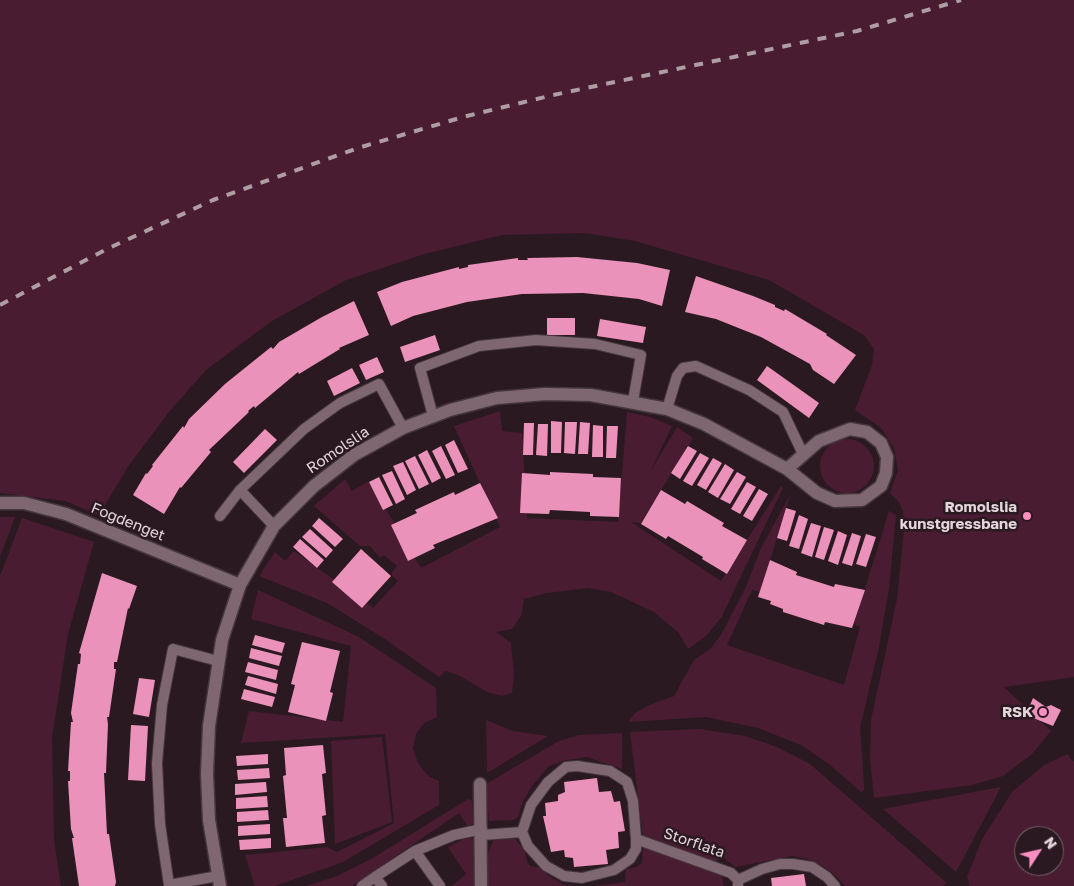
<!DOCTYPE html>
<html>
<head>
<meta charset="utf-8">
<style>
  body { margin:0 }
  #map { position:relative; width:1074px; height:886px; overflow:hidden; background:#2b1921; font-family:"Golos Text",sans-serif }
  canvas { display:block }
  .north { position:absolute; left:1014px; top:826px; width:50px; height:50px; box-sizing:border-box; background:#2b1921; border:1px solid #75646b; border-radius:50%; rotate:55deg; font-size:14px; font-weight:700; line-height:20px; text-align:center; color:#e3d5da }
  .north::after { content:''; display:block; margin:auto; width:18px; height:22px; background:#fc8fc1; clip-path:polygon(50% 0,100% 100%,50% 72%,0 100%) }
</style>
</head>
<body>
<div id="map">
<canvas width="1074" height="886"></canvas>
<div class="north">N</div>
</div>
<script>
const g = document.querySelector('canvas').getContext('2d');
g.lineJoin = 'round';
function fill(path, color) { g.fillStyle = color; g.fill(path, 'evenodd'); }
const shape = rows => new Path2D(rows.map(r => 'M' + r).join(''));
function strokePath(path, color, width, dash) { g.strokeStyle = color; g.lineWidth = width; g.lineCap = dash ? 'butt' : 'round'; g.setLineDash(dash || []); g.stroke(path); }
function label(font, color, halo, rows, align = 'center') {
  g.font = font + ' "Golos Text",sans-serif'; g.lineWidth = 5; g.setLineDash([]); g.textBaseline = 'middle'; g.strokeStyle = halo; g.fillStyle = color; for (const [text, x, y, turn = 0] of rows) {
    g.save(); g.translate(x, y); g.rotate((+turn || 0) * Math.PI / 180); g.textAlign = isNaN(turn) ? turn : align; if (halo) g.strokeText(text, 0, 0); g.fillText(text, 0, 0); g.restore();
  }
}
fill(shape([
  [0,0,1074,0,1074,677,1004,687,1051,731,1032,754,1003,776,972,785,874,798,870,759,871,720,897,599,904,529,903,511,898,501,890,493,898,470,894,448,881,428,855,410,872,365,874,349,864,335,769,280,635,241,585,233,502,235,424,254,346,280,272,321,206,370,169,412,129,465,99,515,65,501,0,493],
  [500,411,502,431,522,433,527,518,618,522,627,412,650,417,672,426,650,472,677,427,693,438,641,523,631,522,721,581,781,486,783,488,721,618,706,636,688,649,679,633,654,612,611,592,588,588,547,593,524,599,521,616,512,629,496,632,511,643,514,675,512,693,502,696,487,692,458,675,445,671,439,677,385,639,327,603,259,576,275,552,285,561,294,551,373,608,398,581,391,574,397,566,384,555,380,558,370,546,360,546,314,506,345,479,352,491,369,481,421,568,500,527,454,426],
  '820 466a27 27 0 1 1 54 0a27 27 0 1 1-54 0Z',
  [791,493,760,592,752,590,727,645,844,685,860,627,854,624,889,511,896,515,889,589,879,647,860,728,864,784,864,790,861,792,829,764,801,745,758,728,706,717,628,722,635,713,649,705,674,696,694,660,710,649,721,635,746,587,760,550],
  [0,517,15,517,0,557],
  [22,518,94,542,68,634,52,738,54,840,61,886,0,886,0,576],
  [258,590,357,636,436,688,437,717,424,723,416,734,413,748,418,763,428,776,439,781,439,805,343,862,275,886,255,886,245,855,327,847,337,852,394,823,385,734,241,743,249,711,343,722,351,646,251,619],
  [486,720,513,731,548,736,487,773],
  [700,729,745,736,777,747,810,764,947,883,943,886,845,886,836,876,821,865,808,859,792,856,735,867,722,857,710,866,721,872,724,886,595,886,625,882,626,869,636,867,642,863,643,844,673,855,675,846,643,837,630,732],
  [622,733,622,769,587,757,567,760,549,766,531,787,521,806,519,816,514,820,489,821,486,784,559,741,579,735],
  [382,737,392,822,335,844,331,741],
  [1067,754,1074,762,1074,886,970,886,967,877,982,839,1012,792,1044,765],
  [1024,836,1054,836,1054,866,1024,866],
  [1001,787,956,872,883,809],
  [468,799,472,800,473,824,468,827,459,813,352,886,306,886,337,876,373,858],
  [467,837,473,839,474,886,452,886,466,874,448,847],
  [499,838,512,838,516,840,525,851,527,862,530,866,544,868,547,875,564,885,578,886,488,886,487,855,493,841]
]), '#491c32');
fill(shape([
  [577,257,637,263,670,270,662,306,639,299,583,293,522,294,467,302,413,316,391,326,377,292,402,282,459,267,459,269,468,267,468,265,518,258,518,260,528,260,527,258],
  [696,276,753,296,775,305,775,307,784,311,785,309,827,334,826,335,856,355,834,384,813,370,810,364,761,337,716,319,685,312],
  [354,301,369,335,339,348,340,349,299,374,298,372,255,408,254,406,248,411,249,412,209,450,211,452,181,488,180,487,164,514,133,495,146,473,147,474,153,466,152,465,183,426,184,428,189,419,225,384,271,347,273,349,279,342,322,317],
  [547,318,575,318,575,335,547,335],
  [600,319,646,327,643,343,597,336],
  [435,335,440,350,405,362,400,347],
  [377,357,384,372,366,380,359,365],
  [767,366,819,403,809,418,757,380],
  [352,368,360,383,334,396,327,381],
  [551,421,562,422,561,453,551,453],
  [565,422,577,422,575,454,564,453],
  [580,422,590,423,588,454,578,454],
  [524,423,534,423,533,455,523,455],
  [538,424,548,424,547,456,536,455],
  [593,425,603,426,603,457,592,457],
  [607,426,618,426,616,458,606,458],
  [265,429,277,440,244,473,233,462],
  [454,440,468,469,458,473,445,445],
  [441,446,455,475,446,479,432,451],
  [688,446,697,451,680,479,671,473],
  [427,450,441,478,432,483,418,455],
  [700,453,709,458,692,486,683,481],
  [415,456,429,484,419,489,405,461],
  [713,458,722,463,706,490,697,485],
  [403,462,416,490,407,495,393,466],
  [725,464,734,470,718,498,708,492],
  [392,471,405,499,396,504,382,475],
  [550,472,593,474,593,477,621,478,619,517,590,516,590,512,550,510,549,514,520,513,522,473,550,475],
  [737,472,746,477,730,504,720,499],
  [379,477,393,505,383,510,369,482],
  [747,482,756,487,740,514,731,509],
  [480,483,498,518,433,545,435,548,408,561,391,525,417,513,415,510,454,492,455,495],
  [759,489,768,494,752,521,743,516],
  [661,490,685,504,687,501,724,523,722,526,747,540,727,574,702,559,703,557,668,536,666,539,641,524],
  [786,508,796,511,787,541,777,538],
  [799,515,808,519,799,549,789,546],
  [319,518,343,539,335,547,312,526],
  [811,523,821,526,812,557,801,553],
  [824,527,834,530,824,560,815,557],
  [310,529,333,550,326,558,302,537],
  [838,531,847,535,838,565,828,561],
  [852,533,861,536,852,566,842,563],
  [866,534,876,537,866,567,856,564],
  [300,539,324,560,317,568,293,547],
  [361,549,391,576,362,608,332,582],
  [770,560,797,572,796,575,834,587,835,584,865,590,852,628,825,622,824,625,783,612,783,609,770,604,771,601,758,597],
  [102,573,137,586,129,609,128,608,117,662,114,662,114,669,116,669,109,717,107,717,108,724,106,773,104,773,107,834,109,834,116,882,115,886,79,886,72,838,74,838,71,829,68,781,70,781,70,771,68,771,71,722,73,722,71,713,78,664,80,664,81,654,79,653],
  [255,635,285,643,282,653,252,645],
  [302,642,340,651,330,692,333,693,326,721,288,712,295,685,291,684],
  [251,648,282,656,279,666,249,658],
  [248,662,278,670,276,680,245,672],
  [248,676,278,684,276,694,245,685],
  [139,678,155,680,149,717,133,714],
  [244,689,275,697,272,707,241,699],
  [1033,698,1046,707,1051,705,1061,710,1053,726,1026,715],
  [131,725,148,726,145,781,128,780],
  [323,745,326,773,322,774,326,815,322,816,325,843,286,847,283,818,287,818,283,776,286,775,284,748],
  [268,754,268,764,237,766,236,756],
  [269,768,270,778,238,780,237,770],
  [597,778,599,792,611,791,614,802,620,801,625,831,618,832,619,848,606,850,608,864,574,867,573,858,565,857,564,850,551,852,543,816,546,816,545,803,558,801,558,795,565,792,564,782],
  [266,782,267,792,235,795,235,784],
  [267,796,268,807,236,809,236,798],
  [268,810,269,820,237,822,237,812],
  [270,824,270,834,238,836,238,826],
  [271,838,271,848,240,850,239,840],
  [804,874,806,886,772,886,771,878]
]), '#ea92b9');
const service = shape([
  [667,409,677,376,683,368,696,366,749,390,783,412,803,454],
  [433,416,420,368,479,346,536,340,595,344,641,355,633,401],
  [240,490,274,526],
  [220,516,240,490,304,429,340,403,379,384,403,428],
  [577,766,610,771,627,782,633,801,636,839,636,849,630,859,614,870,582,878,564,876,546,866,528,846,522,832,531,805,548,782,566,767,577,766],
  [482,835,522,832],
  [636,839,731,873,738,880,738,886],
  [415,851,454,835,482,829],
  [218,876,169,885,160,824,157,763,162,705,173,649,218,661],
  [375,877,415,851,440,886],
  [738,880,762,869,780,864,793,864,812,867,827,877,835,886],
  [362,886,375,877,382,886]
]);
const minor = shape([
  [0,503,24,503,66,514,240,585],
  [480,784,481,886]
]);
const tertiary = shape([
  [220,886,209,820,207,774,209,726,222,640,240,585,274,526,314,486,354,455,403,428,450,410,497,398,545,394,591,395,667,409,704,424,787,469,817,493,835,501,862,500,881,486,886,473,887,457,881,443,867,432,850,429,819,441,787,469]
]);
strokePath(service, '#45373d', 12);
strokePath(minor, '#45373d', 15);
strokePath(tertiary, '#45373d', 15);
strokePath(service, '#7e6771', 10);
strokePath(minor, '#7e6771', 12);
strokePath(tertiary, '#7e6771', 12);
strokePath(shape([
  [0,305,107,249,213,200,358,148,463,117,553,95,857,31,961,0]
]), '#ae9ea4', 4, [9, 9]);
for (const [x, y, r, color] of [
  [1027,516,5,"#fc8fc1"],
  [1043,712,5,"#fc8fc1"]
]) { const dot = new Path2D(); dot.arc(x, y, r, 0, 2 * Math.PI); g.fillStyle = color; g.fill(dot); strokePath(dot, '#2b1921', 2); }
label('15px', '#e3d5da', '#2b1921', [
  ["Romolslia",338,450,-34],
  ["Fogdenget",128,522,22],
  ["Storflata",694,843,19]
]);
label('bold 15px', '#e3d5da', '#2b1921', [
  ["Romolslia",1017,507],
  ["kunstgressbane",1017,524],
  ["RSK",1033,712]
], 'right');
</script>
</body>
</html>
